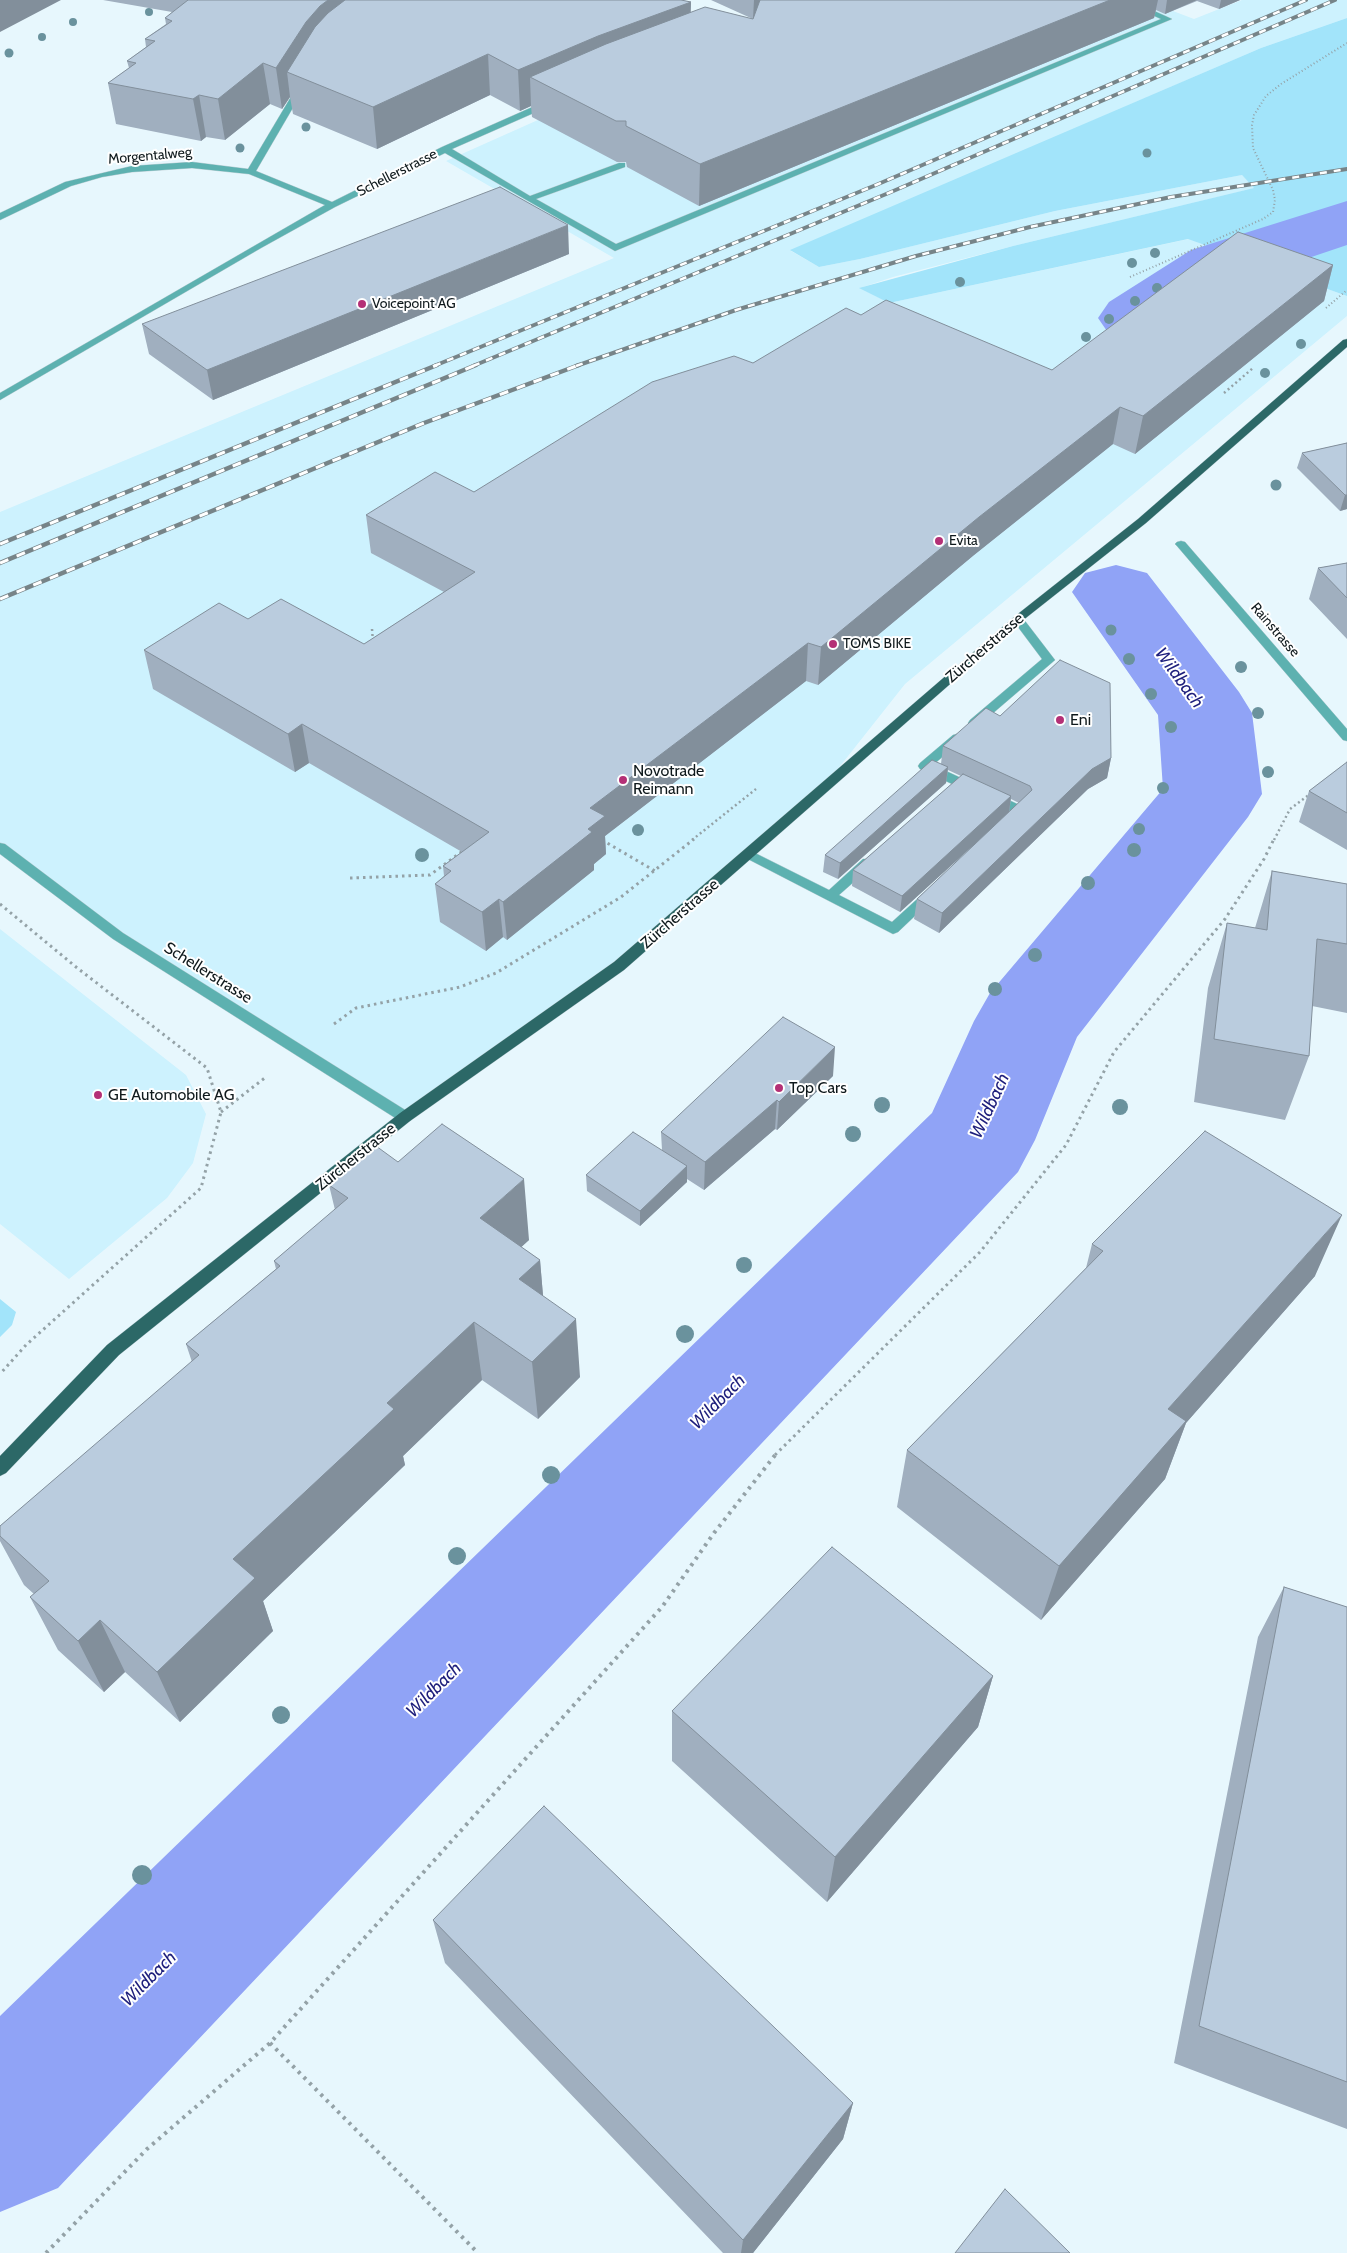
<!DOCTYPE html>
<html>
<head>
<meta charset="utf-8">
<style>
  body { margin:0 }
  canvas { display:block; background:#e7f7fd }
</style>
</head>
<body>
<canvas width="1347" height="2253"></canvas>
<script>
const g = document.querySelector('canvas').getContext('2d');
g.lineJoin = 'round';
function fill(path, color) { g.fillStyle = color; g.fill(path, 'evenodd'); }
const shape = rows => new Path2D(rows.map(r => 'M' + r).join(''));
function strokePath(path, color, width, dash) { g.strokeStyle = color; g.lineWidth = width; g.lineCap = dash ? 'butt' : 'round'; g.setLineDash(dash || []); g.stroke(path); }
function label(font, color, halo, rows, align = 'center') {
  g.font = font + ' Cabin,sans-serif'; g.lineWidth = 4; g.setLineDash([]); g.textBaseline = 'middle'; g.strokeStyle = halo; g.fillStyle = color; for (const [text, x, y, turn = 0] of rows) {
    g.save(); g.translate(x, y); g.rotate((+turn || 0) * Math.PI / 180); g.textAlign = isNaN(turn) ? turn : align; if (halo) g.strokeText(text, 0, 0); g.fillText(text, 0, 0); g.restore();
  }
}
fill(shape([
  [1144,0,1194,19,1242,0,1347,0,1347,18,1261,48,791,251,819,267,860,259,1055,211,1242,175,1255,188,1013,246,893,277,860,288,889,303,1189,239,1347,296,1347,316,905,684,822,789,619,966,405,1117,118,936,0,847,0,512,614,258,446,161,585,99],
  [0,929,186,1075,206,1114,193,1163,167,1198,69,1279,0,1224]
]), '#cdf2fe');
fill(shape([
  [1347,18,1347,296,1188,239,889,303,859,288,1013,246,1254,188,1242,175,1055,211,860,259,819,267,790,250,1261,48],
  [0,1299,16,1312,12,1325,0,1337]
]), '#a2e4fa');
fill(shape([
  [1347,201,1347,245,1243,280,1163,334,1136,341,1109,334,1098,318,1109,302,1191,250,1347,201],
  [1116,565,1147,573,1239,692,1252,713,1262,794,1248,817,1077,1037,1035,1140,1018,1172,58,2188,0,2212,0,2016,932,1113,974,1021,990,993,1163,789,1158,715,1072,592,1085,573,1116,565]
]), '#90a3f6');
const minor = shape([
  [1119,0,1130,0,1172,19,615,251,445,153,335,207,261,248,0,400,0,393,325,205,249,174,192,168,132,172,102,177,71,186,0,220,0,213,65,182,132,166,192,162,248,169,298,85,305,87,256,171,332,202,442,147,546,101,552,101,552,105,452,149,530,196,619,163,625,163,625,167,536,199,616,244,1161,19,1119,0],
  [1181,541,1185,542,1347,729,1347,741,1343,740,1177,546,1175,544,1177,542,1181,541],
  [1018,615,1022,617,1055,660,978,726,970,726,968,723,970,720,1042,659,1012,619,1018,615],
  [957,734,961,735,963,738,961,741,933,765,1026,808,1027,811,1026,814,1017,822,1007,822,1005,819,1012,812,920,769,918,766,920,763,953,735,957,734],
  [0,843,5,844,123,933,410,1113,412,1117,410,1121,405,1123,400,1121,113,939,0,854,0,843],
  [749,850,829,890,863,859,873,859,875,862,873,865,839,895,892,922,926,891,931,889,936,891,938,894,898,932,893,934,744,857,742,854,744,851,749,850]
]);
const major = shape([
  [1347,339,1347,347,1146,523,1022,621,624,970,410,1121,119,1355,6,1473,0,1476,0,1456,107,1345,400,1113,614,962,1014,617,1138,519,1343,340,1347,339]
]);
strokePath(minor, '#c4d3d9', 1);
strokePath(major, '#c4d3d9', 1);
strokePath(shape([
  [1130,277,1263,219,1273,212,1275,200,1273,190,1253,148,1252,125,1254,115,1266,96,1281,84,1347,43],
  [1326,308,1347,290]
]), '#94a2a7', 2, [1, 2.5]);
strokePath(shape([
  [1224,393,1253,368],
  [372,629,373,642],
  [692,840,756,789],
  [1274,840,1290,809,1310,794]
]), '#94a2a7', 2.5, [2, 3]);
strokePath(shape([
  [602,840,655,871],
  [350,878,430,875,464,850],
  [0,904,76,967,207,1068,221,1112,201,1188,26,1345,0,1374],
  [334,1024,356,1008,460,987,496,973,621,897,694,839],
  [221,1112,266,1077],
  [775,1455,980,1252,1066,1145,1114,1052,1225,919,1264,859,1274,839]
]), '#94a2a7', 3, [2.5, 4]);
strokePath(shape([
  [270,2043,478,2253],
  [46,2253,147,2149,270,2043,662,1607,714,1533,776,1454]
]), '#94a2a7', 4, [3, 5]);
fill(minor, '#5db1b0');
fill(major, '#2c6867');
const railFar1 = shape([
  [434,366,876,185,1306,0],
  [473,366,891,192,1335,0],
  [576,366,736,310,916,256,1030,227,1171,197,1347,169]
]);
const rail = shape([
  [0,544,437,365],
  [0,563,476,365],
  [0,599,424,423,579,365]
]);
strokePath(railFar1, '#778488', 4);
strokePath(rail, '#778488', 4.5);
strokePath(railFar1, '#fff', 2.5, [7]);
strokePath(rail, '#fff', 3, [9]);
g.fillStyle = '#6a929d';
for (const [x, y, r] of [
  [149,12,4],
  [73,22,4],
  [42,37,4],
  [9,53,4.5],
  [306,127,4.5],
  [240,148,4.5],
  [1147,153,4.5],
  [1155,253,5],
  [1132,263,5],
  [960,282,5],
  [1157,288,5],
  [1135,301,5],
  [1109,319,5],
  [1086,337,5],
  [1301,344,5],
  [1265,373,5],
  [1276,485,5.5],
  [1111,630,5.5],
  [1129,659,6],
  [1241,667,6],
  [1151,694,6],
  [1258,713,6],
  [1171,727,6],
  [1268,772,6],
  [1163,788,6],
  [1139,829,6],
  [638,830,6],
  [1134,850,7],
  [422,855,7],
  [1088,883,7],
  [1035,955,7],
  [995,989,7],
  [882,1105,8],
  [1120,1107,8],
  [853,1134,8],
  [744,1265,8],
  [685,1334,9],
  [551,1475,9],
  [457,1556,9],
  [281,1715,9],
  [142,1875,10]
]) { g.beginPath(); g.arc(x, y, r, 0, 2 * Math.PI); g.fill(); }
fill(shape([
  [103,0,681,0,691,2,690,13,753,19,711,0,1240,0,1219,9,1197,1,1165,14,1156,10,1154,18,699,206,627,167,626,162,617,162,532,117,531,106,520,111,490,95,377,149,293,114,290,97,282,109,270,104,225,140,206,137,201,141,116,124,108,83,129,68,127,61,146,47,145,39,166,24,165,18,172,12],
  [569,254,213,400,149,354,142,324],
  [1333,265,1324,301,1135,454,1113,444,974,555,818,685,806,681,605,836,606,854,594,864,594,870,507,940,503,937,486,951,440,922,435,884,444,876,443,866,462,852,309,763,295,772,153,689,144,650,248,619,364,644,444,592,371,553,366,515,474,492,753,363,861,315,1052,370],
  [1347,443,1347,509,1340,511,1297,468,1302,453],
  [1347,563,1347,639,1309,599,1318,568],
  [1000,716,1111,758,1107,778,1088,789,939,933,914,919,917,899,1019,803,1011,799,1009,813,900,912,852,886,853,870,961,776,948,770,946,783,838,879,823,872,825,855,941,764,943,746],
  [1347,762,1347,850,1299,822,1309,791],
  [1272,871,1347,884,1347,1013,1312,1006,1309,1056,1285,1120,1194,1102,1208,988,1227,923,1255,928],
  [833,1076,777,1130,775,1129,704,1190,687,1179,687,1182,640,1226,587,1191,586,1175,662,1150,661,1132],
  [398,1162,529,1240,521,1247,540,1260,543,1296,580,1377,538,1419,482,1380,403,1456,405,1465,263,1601,273,1631,180,1722,125,1672,104,1692,58,1650,30,1597,34,1594,24,1585,0,1541,0,1526,192,1362,186,1344,276,1269,274,1261,335,1210,329,1185],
  [1092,1244,1315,1276,1186,1423,1165,1479,1041,1620,897,1507,907,1450,1086,1268],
  [1284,1587,1347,1607,1347,2129,1174,2063,1258,1637],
  [993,1676,978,1727,827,1902,672,1761,672,1711],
  [433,1920,853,2103,843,2139,753,2253,723,2253,445,1963]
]), '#a0afbf');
fill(shape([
  [0,0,61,0,0,32],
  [328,0,384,0,287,72,290,97,282,109,276,68,306,22,320,6],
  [754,0,806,0,753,19],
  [1110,0,1158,0,1154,18,699,206,700,164],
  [1167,0,1197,0,1165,14],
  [1221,0,1240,0,1219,9],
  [691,2,690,43,530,77,531,106,520,111,518,70,598,36],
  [488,54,490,95,377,149,373,107],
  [263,63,270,104,225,140,218,99],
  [199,95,206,137,201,141,193,99],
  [568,225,569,254,213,400,207,370],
  [1333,265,1324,301,1135,454,1143,416],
  [1120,407,1113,444,974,555,818,685,821,647,979,517],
  [1345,495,1347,495,1347,509,1340,511],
  [808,643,806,681,605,836,606,854,594,864,594,870,507,940,503,902,588,829,590,808],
  [302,724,309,763,295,772,288,734],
  [1111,758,1107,778,1088,789,939,933,942,913,1092,769],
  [948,767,946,783,838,879,840,863],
  [1011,796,1009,813,900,912,902,896],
  [499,899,503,937,486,951,482,912],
  [835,1047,833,1076,777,1130,779,1102],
  [777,1100,775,1129,704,1190,705,1162],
  [687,1166,687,1182,640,1226,640,1211],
  [524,1179,529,1240,488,1278,480,1218],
  [1342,1215,1315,1276,1186,1423,1165,1479,1041,1620,1059,1566,1168,1409],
  [540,1260,545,1319,519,1279],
  [576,1319,580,1377,538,1419,532,1362],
  [474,1322,482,1380,403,1456,405,1465,263,1601,273,1631,180,1722,157,1672,233,1559,387,1403],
  [100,1620,125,1672,104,1692,78,1641],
  [993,1676,978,1727,827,1902,835,1857],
  [853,2103,843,2139,753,2253,741,2253,743,2240]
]), '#828f9b');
const building = shape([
  [188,0,328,0,320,6,306,22,276,68,263,63,218,99,199,95,193,99,108,83,136,63,127,61,155,41,145,39,172,21,165,18,188,0],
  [345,0,681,0,691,2,598,36,518,70,488,54,373,107,287,72,315,27,328,13,345,0],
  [760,0,1110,0,700,164,626,126,626,121,616,121,530,77,606,44,705,7,753,19,760,0],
  [500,187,568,225,207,370,142,324,500,187],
  [1238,232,1333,265,1143,416,1120,407,979,517,821,647,808,643,590,808,605,816,588,829,592,832,503,902,499,899,482,912,435,884,451,871,443,866,489,832,302,724,288,734,144,650,219,603,248,619,281,599,364,644,475,572,366,515,435,472,474,492,652,382,734,356,753,363,846,308,861,315,886,300,1052,370,1238,232],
  [1347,443,1347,495,1345,495,1302,453,1347,443],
  [1347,563,1347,598,1318,568,1347,563],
  [1060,660,1110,683,1111,758,1092,769,942,913,917,899,1032,790,1030,786,943,746,986,708,1000,716,1060,660],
  [932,760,948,767,840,863,825,855,932,760],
  [1347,762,1347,813,1309,791,1347,762],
  [963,774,1011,796,902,896,853,870,963,774],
  [1272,871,1347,884,1347,944,1317,939,1309,1056,1214,1039,1227,923,1267,930,1272,871],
  [783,1017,835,1047,779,1102,777,1100,705,1162,661,1132,783,1017],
  [442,1124,524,1179,480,1218,540,1260,519,1279,576,1319,532,1362,474,1322,387,1403,394,1409,233,1559,255,1578,157,1672,100,1620,78,1641,30,1597,49,1581,0,1536,0,1526,199,1355,186,1344,280,1266,274,1261,348,1198,329,1185,376,1146,398,1162,442,1124],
  [1205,1131,1342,1215,1168,1409,1186,1421,1059,1566,907,1450,1103,1251,1092,1244,1205,1131],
  [633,1132,687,1166,640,1211,586,1175,633,1132],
  [832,1547,993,1676,835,1857,672,1711,832,1547],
  [1284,1587,1347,1607,1347,2082,1199,2026,1284,1587],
  [544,1806,853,2103,743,2240,433,1920,544,1806],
  [1005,2189,1070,2253,955,2253,1005,2189]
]);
fill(building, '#baccde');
strokePath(building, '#828f9b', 1);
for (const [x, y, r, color] of [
  [362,304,5,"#b43076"],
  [939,541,5,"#b43076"],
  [833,644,5,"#b43076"],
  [1060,720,5,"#b43076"],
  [623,780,5,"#b43076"],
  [779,1088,5,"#b43076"],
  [98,1095,5,"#b43076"]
]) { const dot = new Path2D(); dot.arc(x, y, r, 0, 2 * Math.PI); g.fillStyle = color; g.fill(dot); strokePath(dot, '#fff', 2); }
label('14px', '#0f191c', '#fff', [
  ["Morgentalweg",150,156,-5],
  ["Schellerstrasse",397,173,-27],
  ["Rainstrasse",1275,630,49]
]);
label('14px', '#0f191c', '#fff', [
  ["Voicepoint AG",372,304],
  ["Evita",949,541],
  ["TOMS BIKE",843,644]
], 'left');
label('16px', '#0f191c', '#fff', [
  ["Zürcherstrasse",985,648,-41],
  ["Zürcherstrasse",680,914,-41],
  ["Schellerstrasse",208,973,32],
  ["Zürcherstrasse",356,1157,-39]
]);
label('16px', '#0f191c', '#fff', [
  ["Eni",1070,720],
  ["Novotrade",633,771],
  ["Reimann",633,789],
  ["Top Cars",789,1088],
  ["GE Automobile AG",108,1095]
], 'left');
label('italic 18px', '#1f207d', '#fff', [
  ["Wildbach",1179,678,54],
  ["Wildbach",990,1106,-65],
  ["Wildbach",718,1402,-45],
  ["Wildbach",434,1690,-45],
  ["Wildbach",149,1979,-45]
]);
</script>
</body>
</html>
